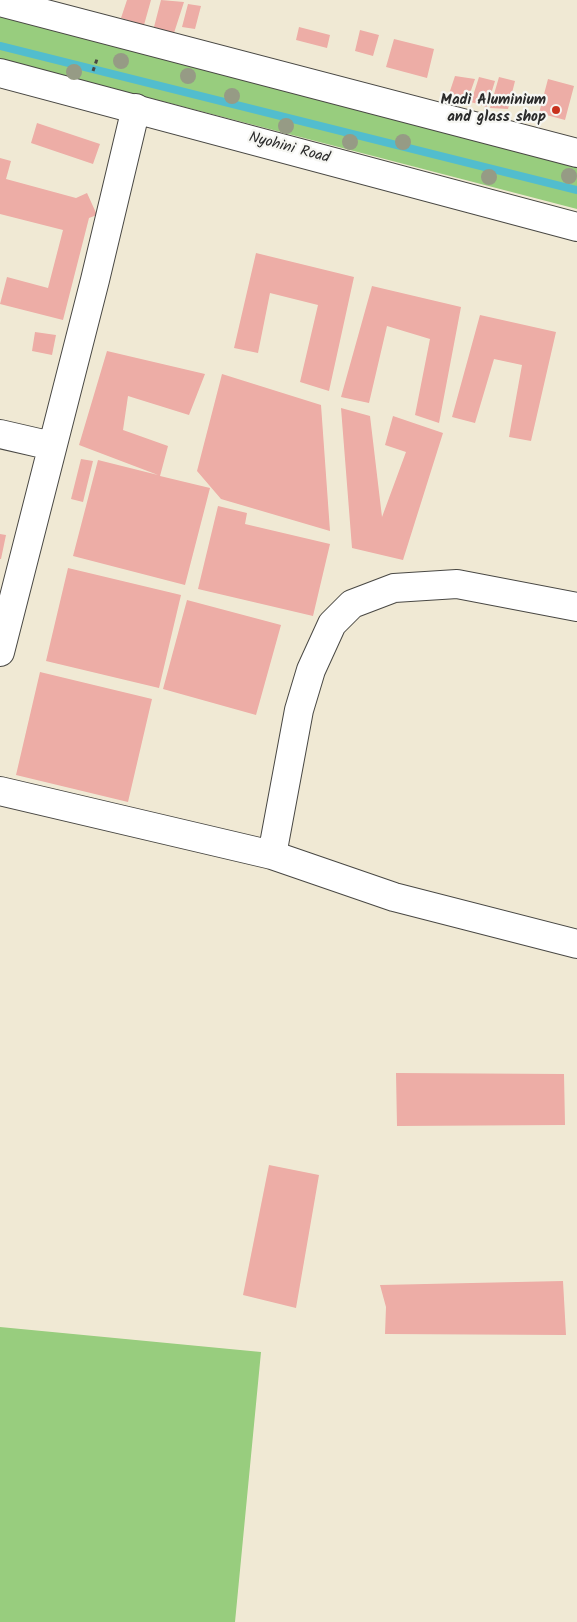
<!DOCTYPE html>
<html>
<head>
<meta charset="utf-8">
<style>
  body { margin:0 }
  canvas { display:block; background:#f0e9d4 }
</style>
</head>
<body>
<canvas width="577" height="1622"></canvas>
<script>
const g = document.querySelector('canvas').getContext('2d');
g.lineJoin = 'round';
function fill(path, color) { g.fillStyle = color; g.fill(path, 'evenodd'); }
const shape = rows => new Path2D(rows.map(r => 'M' + r).join(''));
function strokePath(path, color, width, dash) { g.strokeStyle = color; g.lineWidth = width; g.lineCap = dash ? 'butt' : 'round'; g.setLineDash(dash || []); g.stroke(path); }
function label(font, color, halo, rows, align = 'center') {
  g.font = font + ' Kalam,sans-serif'; g.lineWidth = 4.5; g.setLineDash([]); g.textBaseline = 'middle'; g.strokeStyle = halo; g.fillStyle = color; for (const [text, x, y, turn = 0] of rows) {
    g.save(); g.translate(x, y); g.rotate((+turn || 0) * Math.PI / 180); g.textAlign = isNaN(turn) ? turn : align; if (halo) g.strokeText(text, 0, 0); g.fillText(text, 0, 0); g.restore();
  }
}
fill(shape([
  [0,16,577,165,577,209,0,59],
  [0,1327,261,1352,235,1622,0,1622]
]), '#98cd7e');
strokePath(shape([
  [0,46,577,190]
]), '#52bdce', 8);
fill(shape([
  [127,0,151,0,144,25,121,18],
  [161,0,184,2,174,33,154,27],
  [188,4,201,6,195,29,182,27],
  [299,27,330,35,327,48,296,40],
  [360,30,379,35,373,56,355,51],
  [394,39,434,49,427,78,386,67],
  [455,76,475,79,468,99,449,94],
  [479,77,495,81,487,107,471,102],
  [499,77,515,81,508,109,490,108],
  [548,79,574,86,565,120,539,113],
  [37,123,100,144,93,164,31,143],
  [0,158,11,161,6,179,76,198,87,193,97,215,89,218,63,320,0,304,7,277,48,288,63,230,0,214],
  [256,253,354,277,329,391,300,382,318,305,270,293,258,353,234,348],
  [372,286,461,307,439,423,415,415,430,339,387,326,369,403,341,397],
  [480,315,556,332,531,441,509,437,522,365,494,359,475,423,452,417],
  [35,332,56,335,52,355,32,351],
  [107,351,205,374,189,415,128,396,123,430,168,446,160,476,210,488,185,585,73,556,98,460,158,475,79,445],
  [222,374,321,405,330,531,221,499,197,471],
  [341,408,370,416,382,517,406,452,385,445,393,416,443,433,403,560,352,548],
  [81,459,93,461,83,502,71,499],
  [218,506,247,513,245,524,330,544,313,616,198,589],
  [0,534,6,535,1,559,0,559],
  [68,568,181,595,159,688,46,661],
  [187,600,281,625,256,715,163,689],
  [40,672,152,699,128,802,16,775],
  [396,1073,564,1074,565,1125,397,1126],
  [269,1165,319,1175,296,1308,243,1295],
  [563,1281,566,1335,385,1334,386,1307,380,1285]
]), '#edada6');
const minor = shape([
  [0,434,52,446],
  [0,652,95,280,136,108],
  [0,791,272,855,394,897,577,944],
  [272,855,299,710,311,670,332,624,352,604,394,588,457,584,577,607]
]);
const major = shape([
  [0,2,577,153],
  [0,73,577,227]
]);
strokePath(minor, '#494844', 30);
strokePath(major, '#494844', 30);
strokePath(shape([
  [93,71,98,56]
]), '#494844', 3, [4, 4]);
strokePath(minor, '#fff', 28);
strokePath(major, '#fff', 28);
g.fillStyle = '#969b85';
for (const [x, y] of [
  [121,61],
  [74,72],
  [188,76],
  [232,96],
  [286,126],
  [350,142],
  [403,142],
  [569,176],
  [489,177]
]) { g.beginPath(); g.arc(x, y, 8, 0, 2 * Math.PI); g.fill(); }
for (const [x, y, r, color] of [
  [556,110,5,"#c8321e"]
]) { const dot = new Path2D(); dot.arc(x, y, r, 0, 2 * Math.PI); g.fillStyle = color; g.fill(dot); strokePath(dot, '#f6f6f2', 2); }
label('bold 15px', '#2b2b2b', '#f6f6f2', [
  ["Madi Aluminium",546,101],
  ["and glass shop",546,118]
], 'right');
label('15px', '#2b2b2b', '#f6f6f2', [
  ["Nyohini Road",289,149,15]
]);
</script>
</body>
</html>
